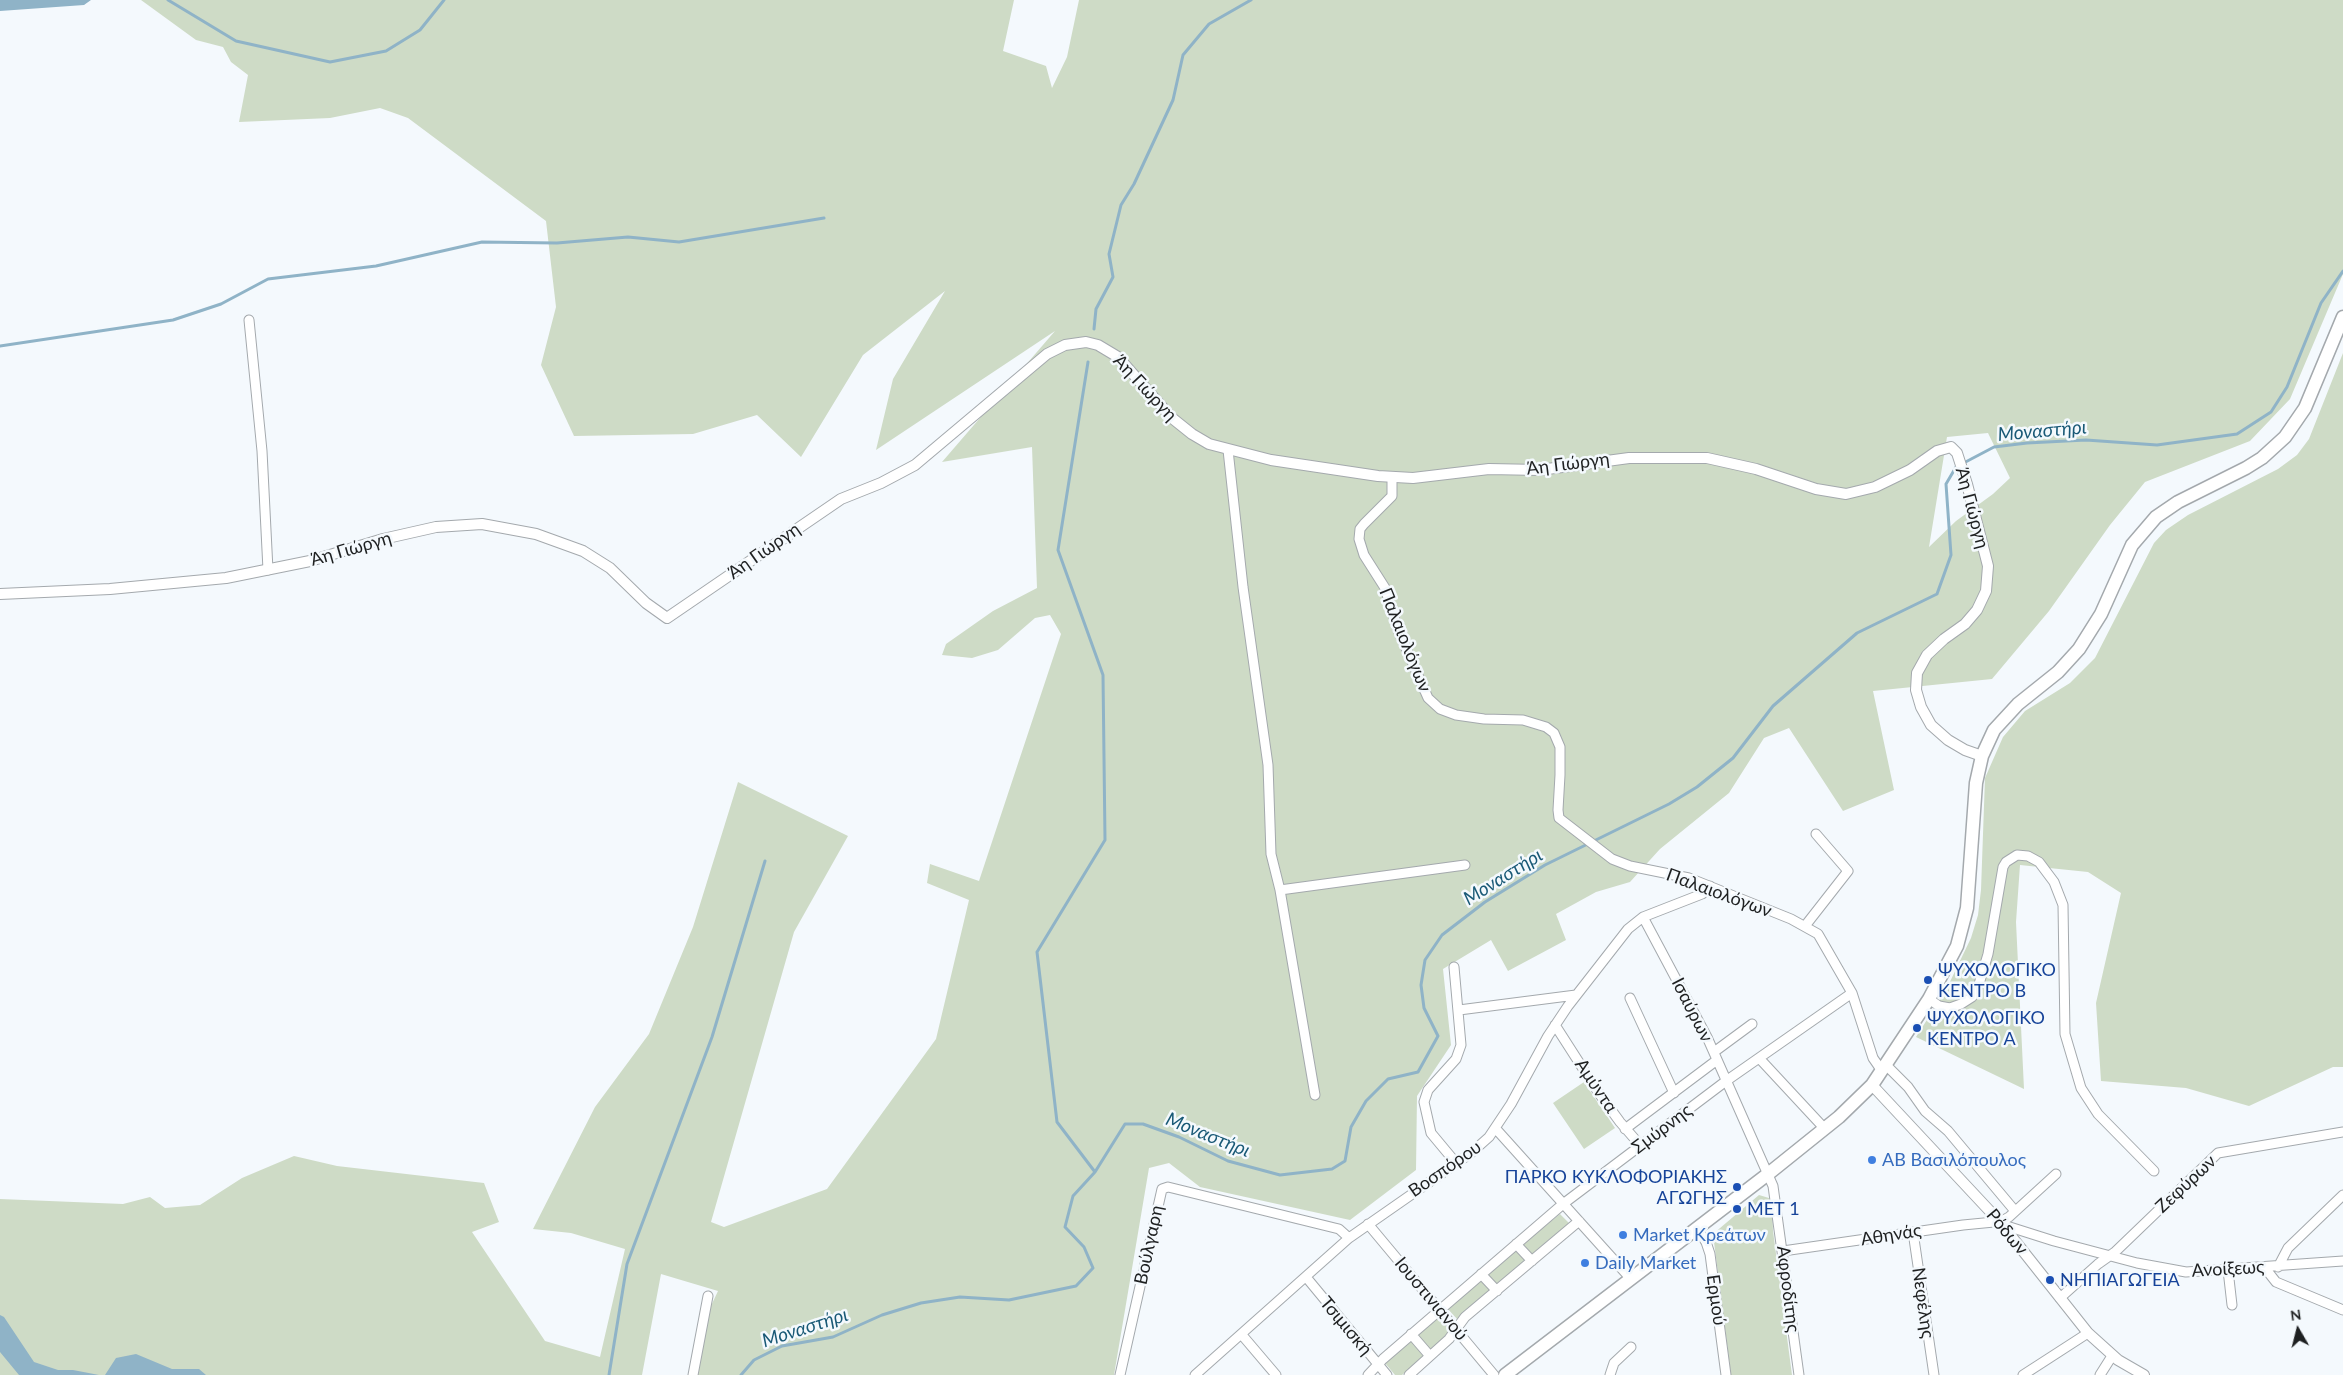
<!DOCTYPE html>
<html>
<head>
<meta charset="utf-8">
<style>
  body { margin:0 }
  #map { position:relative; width:2343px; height:1375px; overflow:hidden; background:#f4f9fd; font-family:Lato,sans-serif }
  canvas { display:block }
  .north { position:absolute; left:2273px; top:1305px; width:50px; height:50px; -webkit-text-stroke:4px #f4f9fd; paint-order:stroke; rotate:352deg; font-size:14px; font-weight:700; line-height:20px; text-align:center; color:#1e2021 }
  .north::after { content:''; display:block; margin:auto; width:18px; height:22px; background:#1e2021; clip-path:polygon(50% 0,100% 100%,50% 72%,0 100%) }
</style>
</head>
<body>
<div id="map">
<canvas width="2343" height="1375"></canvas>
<div class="north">N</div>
</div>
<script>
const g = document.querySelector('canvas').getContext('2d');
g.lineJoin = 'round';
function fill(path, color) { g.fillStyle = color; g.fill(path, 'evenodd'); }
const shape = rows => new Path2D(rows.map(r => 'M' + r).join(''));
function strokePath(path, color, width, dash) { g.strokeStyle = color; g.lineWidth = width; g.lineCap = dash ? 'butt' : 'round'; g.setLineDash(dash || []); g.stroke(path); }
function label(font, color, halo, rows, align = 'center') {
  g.font = font + ' Lato,sans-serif'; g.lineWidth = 5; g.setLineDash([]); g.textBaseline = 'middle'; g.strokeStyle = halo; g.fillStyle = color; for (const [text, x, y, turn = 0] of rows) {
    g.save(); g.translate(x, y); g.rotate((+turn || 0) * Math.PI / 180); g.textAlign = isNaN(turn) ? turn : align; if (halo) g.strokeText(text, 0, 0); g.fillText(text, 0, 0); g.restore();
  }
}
fill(shape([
  [141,0,1014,0,1003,51,1046,66,1052,88,1067,57,1079,0,2343,0,2343,274,2290,399,2250,441,2145,482,2110,525,2049,611,1992,679,1873,691,1894,790,1843,811,1789,728,1764,738,1729,793,1660,849,1630,882,1596,892,1556,914,1566,940,1508,971,1491,940,1443,969,1451,1045,1417,1096,1416,1170,1350,1220,1200,1187,1169,1163,1149,1168,1114,1375,695,1375,710,1308,718,1291,661,1274,642,1375,0,1375,0,1199,123,1204,150,1197,165,1208,200,1205,242,1178,294,1156,337,1166,484,1183,499,1222,472,1232,545,1341,600,1357,625,1249,571,1233,533,1229,595,1107,649,1034,693,927,738,782,848,836,794,932,711,1222,724,1227,827,1189,936,1039,969,900,927,883,930,864,979,881,1061,634,1050,615,1035,618,998,650,972,658,942,655,946,644,993,611,1037,588,1032,447,942,462,1055,331,876,450,893,379,945,291,863,355,801,457,757,415,693,434,574,436,541,365,556,307,546,221,408,118,380,108,330,118,239,122,248,75,231,62,223,47,196,40],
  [1988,433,2010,478,1993,494,1956,521,1929,547,1947,437],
  [2343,353,2343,1067,2333,1067,2249,1106,2186,1088,2101,1081,2096,1003,2121,893,2088,872,2020,865,2016,922,2024,1089,1916,1037,1946,990,1971,938,1978,915,1981,890,1985,778,2003,737,2025,711,2070,683,2095,658,2154,543,2166,530,2188,515,2278,469,2297,455,2309,439],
  [1584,1082,1615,1128,1584,1149,1553,1103],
  [1759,1195,1769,1198,1772,1203,1773,1231,1792,1375,1731,1375,1713,1234],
  [1560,1214,1569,1223,1532,1254,1523,1244],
  [1516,1250,1525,1260,1497,1284,1487,1274],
  [1481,1280,1490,1290,1457,1319,1447,1308],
  [1436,1318,1447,1327,1450,1332,1430,1350,1417,1334],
  [1411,1340,1424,1355,1402,1375,1395,1375,1385,1363]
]), '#cedbc6');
fill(shape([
  [0,0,91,0,84,5,0,11],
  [0,1315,4,1317,34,1362,58,1370,73,1370,99,1375,19,1375,0,1352],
  [136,1354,172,1369,199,1369,206,1375,105,1375,116,1358]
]), '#8fb3c7');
strokePath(shape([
  [168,0,236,41,330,62,386,51,420,30,444,0],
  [1094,329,1096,309,1113,277,1109,254,1121,205,1134,184,1173,100,1183,55,1209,24,1251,0],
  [0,346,173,320,221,304,268,279,376,266,482,242,557,243,628,237,679,242,824,218],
  [1088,362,1058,550,1103,675,1105,840,1037,952,1057,1122,1095,1172],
  [609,1375,627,1264,712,1037,765,861],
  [741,1375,754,1360,782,1346,833,1337,882,1315,921,1303,960,1297,1009,1300,1076,1286,1093,1268,1084,1247,1065,1227,1073,1196,1095,1172,1125,1124,1143,1124,1179,1137,1228,1161,1280,1175,1332,1169,1345,1161,1351,1127,1366,1101,1388,1079,1418,1072,1438,1036,1424,1008,1421,985,1425,960,1442,935,1485,902,1545,865,1669,804,1697,787,1733,758,1773,706,1857,633,1937,594,1951,555,1946,484,1956,467,1994,447,2027,443,2086,440,2157,445,2237,434,2271,412,2287,387,2321,303,2343,271]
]), '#8fb3c7', 3);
const minor = shape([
  [249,320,262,451,268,570],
  [1228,450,1243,587,1268,765,1271,854,1280,890,1315,1095],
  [1392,478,1392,496,1364,524,1360,529,1359,539,1364,555,1385,588,1398,630,1428,698,1440,709,1456,715,1484,719,1523,720,1546,727,1554,733,1560,747,1560,775,1558,810,1559,818,1612,859,1630,866,1689,878,1791,919,1818,934,1852,993,1873,1058,1882,1071],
  [1710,886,1702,894,1643,917,1707,1037,1773,1186,1799,1375],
  [1280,890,1465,865],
  [1805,926,1848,871,1816,834],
  [1454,967,1461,1045,1456,1059,1428,1090,1424,1102,1431,1133,1456,1163],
  [1630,998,1674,1093],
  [1929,999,1939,1006,1950,1008,1961,1004,1972,997,1979,984,1988,954,2003,867,2006,862,2017,855,2028,856,2039,862,2054,882,2063,905,2065,1034,2081,1088,2098,1114,2154,1171],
  [1459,1010,1576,995],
  [1555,1025,1598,1092,1620,1122,1640,1145],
  [1714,1052,1752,1024],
  [1759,1058,1825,1129],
  [1886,1065,1908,1087,1925,1111,1948,1131,2015,1211],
  [1496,1129,1631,1279],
  [1625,1129,1717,1060],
  [2000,1222,2009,1217,2056,1174],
  [1368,1224,1494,1375],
  [1697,1229,1706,1242,1710,1254,1726,1375],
  [1913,1232,1934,1375],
  [1516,1244,1532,1261],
  [1783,1251,1963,1225,1994,1222,2054,1241,2137,1263,2186,1272,2343,1261],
  [2278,1267,2288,1248,2343,1195],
  [2265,1268,2276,1282,2343,1310],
  [2228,1270,2232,1305],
  [1481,1274,1497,1291],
  [1306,1277,1387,1375],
  [2060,1298,2098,1264,2115,1252,2218,1153,2343,1132],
  [1411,1334,1430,1356],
  [1242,1335,1276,1375],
  [693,1375,708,1296],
  [1120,1375,1162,1189,1168,1187,1339,1229,1349,1238],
  [1195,1375,1349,1238,1471,1153,1489,1137,1511,1104,1548,1036,1568,1006,1628,929,1643,917],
  [1368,1375,1383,1359,1563,1204,1726,1081,1852,993],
  [1409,1375,1449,1339,1465,1317,1579,1221],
  [1610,1375,1614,1363,1631,1347],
  [2023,1375,2088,1333],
  [2100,1375,2112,1356]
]);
const tertiary = shape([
  [0,594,110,589,226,578,310,561,383,539,436,527,482,524,536,534,583,551,610,568,646,603,667,618,841,499,881,483,915,465,1047,354,1065,345,1086,342,1098,345,1118,357,1172,418,1192,434,1209,444,1271,460,1378,476,1413,478,1489,469,1540,470,1629,458,1707,458,1756,469,1816,489,1846,494,1875,487,1910,470,1937,451,1951,447,1957,453,1967,484,1988,566,1986,591,1977,610,1965,624,1944,639,1927,655,1917,673,1916,690,1921,707,1931,725,1948,740,1965,750,1982,756],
  [1872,1085,2000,1222,2088,1333,2118,1360,2144,1375]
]);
const secondary = shape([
  [1505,1375,1768,1174,1839,1117,1872,1085,1929,999,1957,946,1967,908,1976,783,1982,756,1994,730,2018,704,2058,672,2079,649,2101,614,2132,545,2156,517,2178,502,2246,468,2262,458,2285,437,2305,408,2343,317]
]);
strokePath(minor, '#a4a9ad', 11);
strokePath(tertiary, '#a4a9ad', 12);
strokePath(secondary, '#a4a9ad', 15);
strokePath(minor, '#fff', 9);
strokePath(tertiary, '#fff', 10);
strokePath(secondary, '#fff', 12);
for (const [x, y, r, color] of [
  [1928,980,5,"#1a4fb4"],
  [1917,1028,5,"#1a4fb4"],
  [1872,1160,5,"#3f7fe0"],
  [1737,1187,5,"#1a4fb4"],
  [1737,1209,5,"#1a4fb4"],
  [1623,1235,5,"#3f7fe0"],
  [1585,1263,5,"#3f7fe0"],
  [2050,1280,5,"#1a4fb4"]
]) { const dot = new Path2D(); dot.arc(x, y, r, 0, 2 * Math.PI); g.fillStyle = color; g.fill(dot); strokePath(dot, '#f4f9fd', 2); }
label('18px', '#1e2021', '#f4f9fd', [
  ["Άη Γιώργη",1145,388,47],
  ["Άη Γιώργη",1568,464,-7],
  ["Άη Γιώργη",1972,508,75],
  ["Άη Γιώργη",351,549,-16],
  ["Άη Γιώργη",764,551,-35],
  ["Παλαιολόγων",1405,640,68],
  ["Παλαιολόγων",1719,893,20],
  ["Ισαύρων",1692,1010,63],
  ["Αμύντα",1596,1086,56],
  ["Σμύρνης",1662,1129,-37],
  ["Βοσπόρου",1445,1169,-35],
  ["Ζεφύρων",2186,1184,-43],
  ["Ρόδων",2007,1232,50],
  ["Αθηνάς",1891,1235,-9],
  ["Βούλγαρη",1149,1245,-78],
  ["Ανοίξεως",2228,1269,-3],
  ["Αφροδίτης",1788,1289,83],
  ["Ιουστινιανού",1431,1299,50],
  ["Ερμού",1716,1300,82],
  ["Νεφέλης",1923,1303,82],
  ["Τσιμισκή",1346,1326,50]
]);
label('18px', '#164399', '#f4f9fd', [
  ["ΨΥΧΟΛΟΓΙΚΟ",1938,970],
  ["ΚΕΝΤΡΟ B",1938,991],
  ["ΨΥΧΟΛΟΓΙΚΟ",1927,1018],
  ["ΚΕΝΤΡΟ A",1927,1039],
  ["ΠΑΡΚΟ ΚΥΚΛΟΦΟΡΙΑΚΗΣ",1727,1177,"right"],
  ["ΑΓΩΓΗΣ",1727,1198,"right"],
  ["ΜΕΤ 1",1747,1209],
  ["ΝΗΠΙΑΓΩΓΕΙΑ",2060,1280]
], 'left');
label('18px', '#366cbe', '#f4f9fd', [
  ["ΑΒ Βασιλόπουλος",1882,1160],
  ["Market Κρεάτων",1633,1235],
  ["Daily Market",1595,1263]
], 'left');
label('italic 19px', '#195976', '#f4f9fd', [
  ["Μοναστήρι",2042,431,-5],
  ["Μοναστήρι",1503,877,-32],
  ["Μοναστήρι",1208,1135,22],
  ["Μοναστήρι",805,1328,-18]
]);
</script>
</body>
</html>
